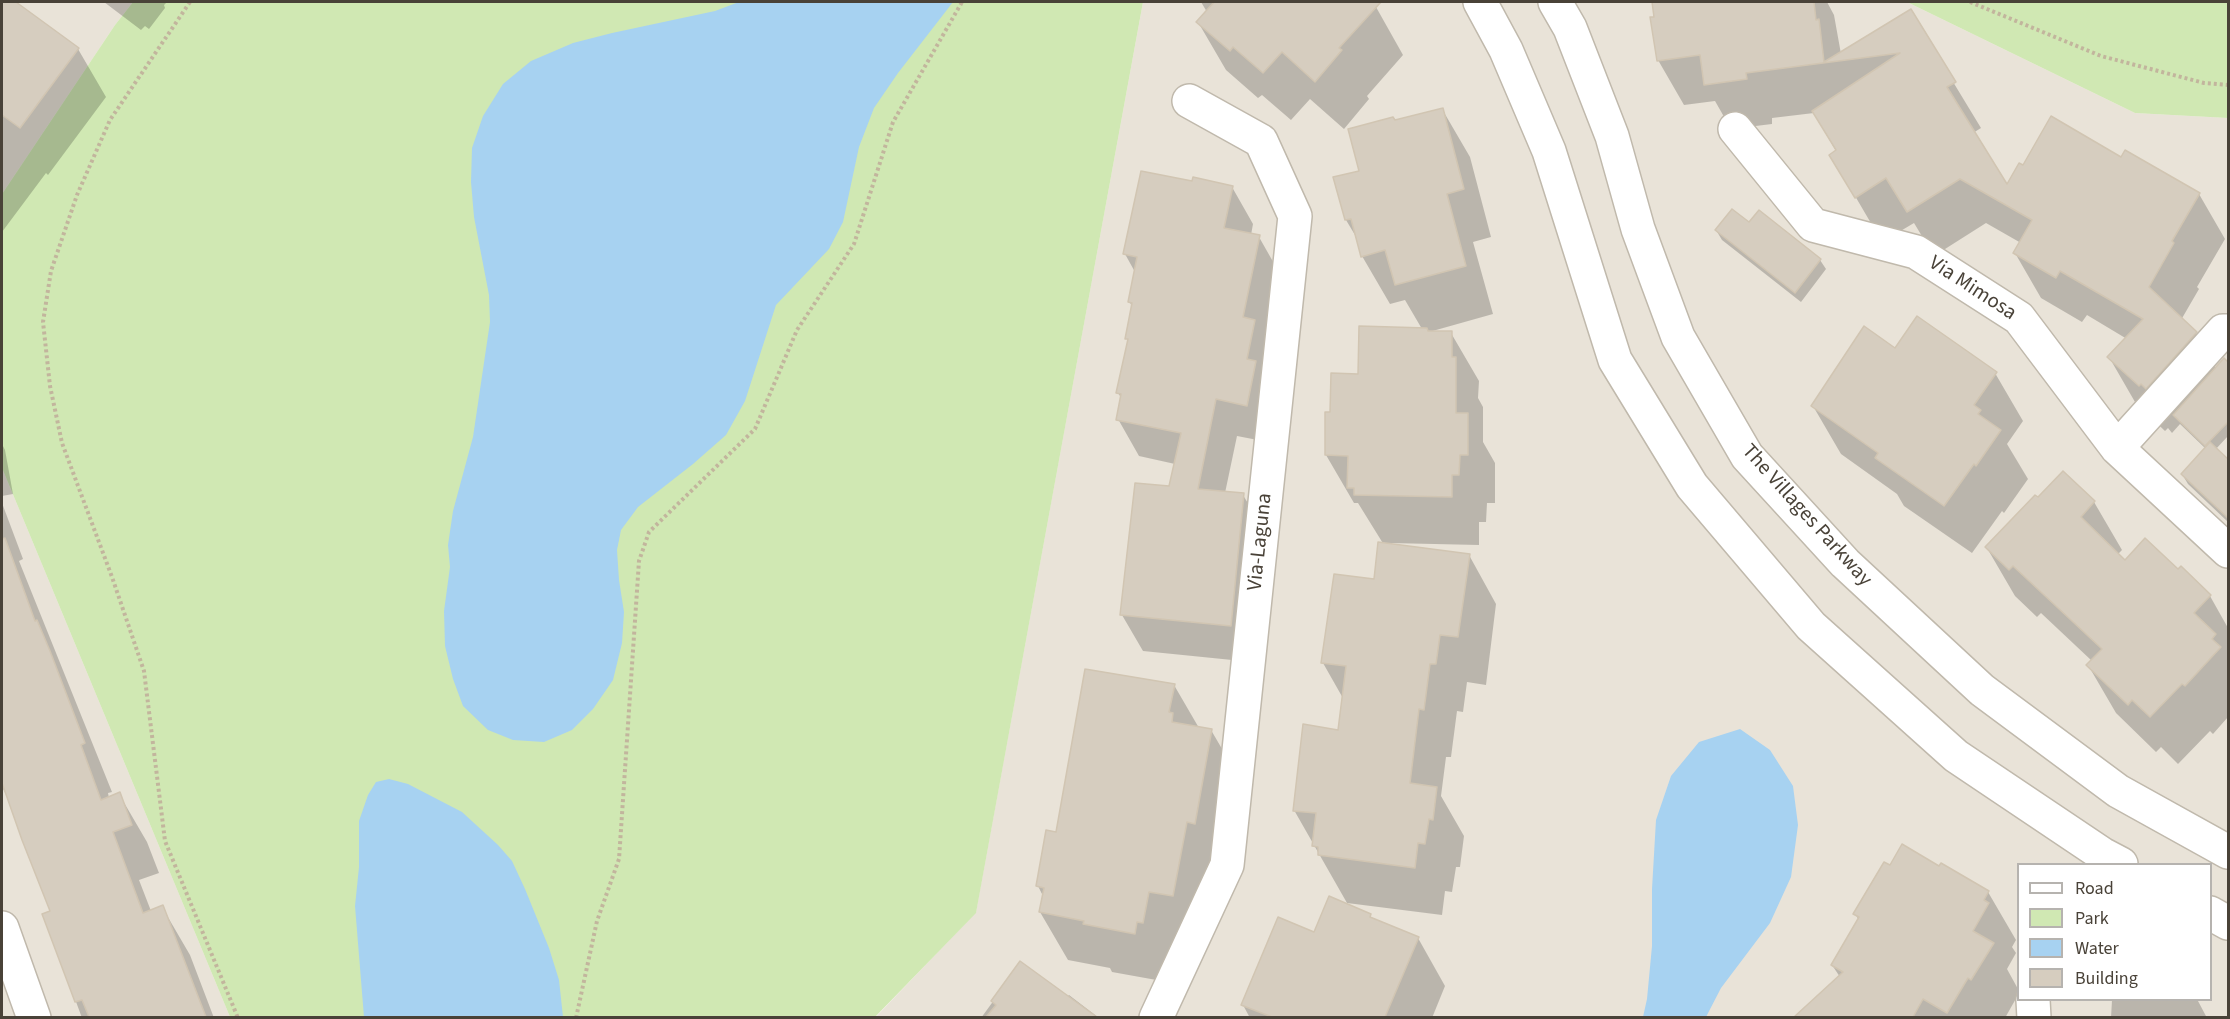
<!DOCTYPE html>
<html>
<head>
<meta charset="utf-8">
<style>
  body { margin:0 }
  #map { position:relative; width:2230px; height:1019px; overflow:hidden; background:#f5f1ea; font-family:"Source Sans 3",sans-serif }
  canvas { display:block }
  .frame { position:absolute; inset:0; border:3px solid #494238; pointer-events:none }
  .legend { position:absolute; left:2017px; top:863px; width:195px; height:138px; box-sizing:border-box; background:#fff; border:2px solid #b6b3af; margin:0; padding:8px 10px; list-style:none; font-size:18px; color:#494238 }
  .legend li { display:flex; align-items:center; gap:12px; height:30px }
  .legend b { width:30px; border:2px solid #b6b3af }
</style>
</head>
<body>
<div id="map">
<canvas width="2230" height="1019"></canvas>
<div class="frame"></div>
<ul class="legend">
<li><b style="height:8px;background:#fff"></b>Road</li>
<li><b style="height:16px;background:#d0e8b3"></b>Park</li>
<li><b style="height:16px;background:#a7d2f1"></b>Water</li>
<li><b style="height:16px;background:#d6cdbf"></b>Building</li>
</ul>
</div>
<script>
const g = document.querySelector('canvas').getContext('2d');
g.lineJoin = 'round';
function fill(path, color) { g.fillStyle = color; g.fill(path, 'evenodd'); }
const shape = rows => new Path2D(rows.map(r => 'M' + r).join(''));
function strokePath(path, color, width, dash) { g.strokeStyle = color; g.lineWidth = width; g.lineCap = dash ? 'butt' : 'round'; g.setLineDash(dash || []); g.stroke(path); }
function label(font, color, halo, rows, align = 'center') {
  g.font = font + ' "Source Sans 3",sans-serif'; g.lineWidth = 4.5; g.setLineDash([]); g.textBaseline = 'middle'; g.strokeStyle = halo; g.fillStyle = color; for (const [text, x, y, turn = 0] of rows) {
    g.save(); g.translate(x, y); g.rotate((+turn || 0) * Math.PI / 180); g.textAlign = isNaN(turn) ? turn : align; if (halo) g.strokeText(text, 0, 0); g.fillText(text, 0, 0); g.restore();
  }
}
fill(shape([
  [2,2,133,2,115,25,2,194],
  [1143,2,1907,2,2135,113,2228,118,2228,1017,875,1018,976,912],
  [2018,864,2210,864,2210,1000,2018,1000],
  [2,462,2,468,230,1017,2,1017]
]), '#e9e3d8');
fill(shape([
  [133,2,1143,2,976,913,875,1017,230,1017,2,468,2,194,115,25],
  [1907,2,2228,2,2228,118,2135,113]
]), '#d0e8b3');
fill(shape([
  [739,2,953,2,898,73,874,108,859,147,843,222,829,249,776,305,745,401,726,435,693,464,638,507,621,530,617,550,619,580,624,612,622,643,613,680,593,709,572,730,544,742,513,740,488,730,463,706,453,679,445,646,444,611,450,567,448,545,453,511,473,437,490,322,489,295,474,217,471,182,472,148,483,116,503,84,531,61,573,43,612,33,715,11],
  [1740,729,1770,750,1793,786,1798,825,1791,877,1770,923,1721,988,1706,1017,1643,1017,1647,999,1652,946,1652,889,1656,820,1671,776,1699,742],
  [389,779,408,784,462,812,498,845,512,861,525,889,549,948,559,980,563,1017,364,1017,355,906,359,867,359,821,368,795,376,782]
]), '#a7d2f1');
fill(shape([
  [2,2,9,2,78,49,106,97,48,175,46,173,2,232],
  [104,2,167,2,164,5,165,8,149,29,145,26,141,30],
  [1201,2,1369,2,1376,7,1403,55,1367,96,1369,99,1344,129,1310,99,1291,120,1262,95,1258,98,1226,70,1198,22,1207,12],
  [1653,2,1827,2,1834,15,1841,54,1910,11,1981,128,1973,133,2007,187,2023,167,2122,159,2199,194,2225,239,2197,287,2199,289,2181,320,2195,333,2216,369,2228,361,2228,436,2215,450,2228,462,2228,522,2188,484,2182,474,2206,449,2180,424,2172,433,2168,428,2165,431,2135,402,2109,357,2127,339,2087,315,2082,322,2041,298,2015,253,2021,243,1986,223,1934,256,1914,223,1882,242,1831,155,1836,151,1814,113,1772,118,1772,124,1731,129,1715,101,1684,105,1658,60],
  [1442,109,1470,157,1491,237,1473,242,1493,314,1429,332,1451,333,1479,381,1478,398,1483,407,1483,442,1495,463,1495,503,1487,503,1486,522,1479,522,1479,545,1389,543,1388,545,1469,555,1496,604,1486,685,1467,682,1463,712,1457,711,1451,757,1446,757,1441,796,1464,836,1460,867,1456,867,1452,892,1445,891,1442,915,1347,903,1294,810,1340,731,1344,700,1323,663,1375,581,1384,545,1358,503,1354,503,1326,455,1332,414,1359,375,1422,329,1405,300,1390,304,1362,256,1358,240,1346,220,1335,178,1361,172,1395,122],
  [1193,183,1232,187,1253,224,1251,235,1259,237,1280,274,1268,442,1237,436,1225,493,1243,495,1265,532,1252,662,1143,651,1122,615,1170,488,1175,464,1139,456,1118,419,1122,399,1118,393,1129,342,1127,339,1133,308,1129,301,1135,272,1125,254],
  [1750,224,1820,260,1826,269,1801,302,1722,240,1716,230],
  [1896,350,1995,373,2023,421,2007,444,2028,479,2004,513,2002,511,1972,553,1904,506,1897,494,1841,454,1813,406],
  [2,444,5,450,13,494,2,496],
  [2094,502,2122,550,2117,555,2125,562,2178,571,2210,596,2228,628,2228,654,2227,656,2228,659,2228,717,2213,734,2210,731,2178,764,2161,747,2156,752,2116,713,2088,665,2092,661,2041,613,2037,617,2015,596,1987,548],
  [2,503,23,559,19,561,112,792,108,793,109,798,119,794,147,842,159,873,139,880,151,911,162,907,190,955,214,1018,82,1018,44,915,52,911,9,800,2,787],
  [1174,685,1199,728,1211,730,1239,778,1200,944,1162,981,1112,972,1110,968,1068,960,1040,912,1043,896,1038,886,1057,834],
  [1890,867,1939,868,1988,892,2016,940,2012,947,2016,953,2007,969,2018,989,2018,995,2005,1018,1837,1018,1823,993,1840,977,1832,965,1859,920,1855,914],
  [1370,915,1372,920,1418,938,1445,986,1432,1018,1250,1018,1243,1005,1314,934],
  [1021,963,1067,997,1069,995,1099,1018,981,1018],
  [2112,1000,2198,1001,2207,1018,2111,1018]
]), '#0003');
const building = shape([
  [2,2,16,2,79,48,20,128,2,115,2,2],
  [1214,2,1381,2,1339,48,1342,50,1315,82,1282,52,1263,73,1233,47,1230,51,1196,22,1214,2],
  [1652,2,1814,2,1816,20,1819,19,1824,62,1911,9,1956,82,1947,87,2007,184,2019,163,2023,165,2051,116,2121,157,2125,150,2200,193,2172,241,2174,243,2149,287,2197,332,2146,389,2141,384,2139,386,2107,357,2143,319,2060,271,2056,278,2013,253,2032,220,1960,179,1907,212,1886,178,1855,198,1829,155,1836,150,1812,111,1900,53,1746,73,1747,79,1704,85,1700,55,1657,61,1650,17,1654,17,1652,2],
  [1443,108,1464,189,1447,194,1466,266,1395,285,1385,250,1361,257,1351,219,1345,220,1333,177,1359,171,1348,129,1393,117,1395,120,1443,108],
  [1141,171,1192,181,1193,177,1233,186,1224,228,1260,235,1243,317,1255,320,1247,359,1256,361,1247,406,1216,399,1198,489,1244,493,1231,626,1120,615,1135,483,1169,486,1181,433,1116,420,1121,394,1116,393,1128,339,1125,339,1132,303,1128,302,1137,257,1123,254,1141,171],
  [1732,209,1749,222,1759,210,1821,259,1795,293,1715,230,1732,209],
  [1917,316,1997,372,1974,405,1981,410,1978,414,2001,430,1976,466,1974,464,1944,506,1875,458,1878,453,1811,406,1864,326,1895,348,1917,316],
  [1359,326,1427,328,1428,331,1452,331,1452,357,1456,357,1456,413,1468,413,1468,455,1460,455,1459,475,1452,475,1452,497,1354,495,1354,488,1347,488,1348,456,1325,455,1325,412,1330,412,1331,373,1358,374,1359,326],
  [2224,358,2229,363,2229,421,2205,446,2173,415,2224,358],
  [2210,442,2229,460,2229,519,2181,474,2210,442],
  [2063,471,2095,501,2081,517,2125,560,2145,538,2178,569,2181,566,2211,595,2194,613,2216,634,2212,639,2221,647,2185,686,2182,684,2150,717,2132,700,2128,705,2086,665,2102,649,2013,566,2009,570,1985,547,2035,495,2038,497,2063,471],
  [5,538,35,621,37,620,50,651,85,743,81,745,101,800,120,792,132,825,113,832,143,913,163,905,206,1017,89,1017,82,1000,75,1002,42,914,50,911,22,840,2,783,2,539,5,538],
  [1378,542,1470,554,1458,637,1440,635,1436,664,1430,664,1424,710,1419,709,1410,783,1437,787,1433,820,1429,819,1425,844,1418,843,1415,868,1318,855,1318,847,1312,846,1316,813,1293,811,1303,724,1338,730,1346,666,1321,663,1334,574,1374,579,1378,542],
  [1085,669,1175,684,1169,712,1173,713,1172,722,1212,729,1195,824,1187,822,1173,896,1149,892,1143,923,1137,922,1135,934,1083,924,1084,921,1039,912,1044,888,1036,886,1046,830,1056,832,1085,669],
  [1902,844,1939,866,1941,863,1989,891,1984,900,1989,903,1973,931,1994,943,1971,980,1968,978,1947,1013,1923,999,1913,1017,1794,1017,1843,972,1831,965,1859,917,1853,914,1884,862,1890,865,1902,844],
  [1329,896,1371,914,1370,917,1419,937,1385,1017,1272,1017,1241,1005,1278,917,1314,932,1329,896],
  [1020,961,1097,1017,986,1017,996,1005,991,1001,1020,961]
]);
fill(building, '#d6cdbf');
strokePath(building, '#d1c5b2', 1.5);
const minor = shape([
  [1735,129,1813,225,1916,252,2019,318,2117,448,2228,551],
  [2117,448,2223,331,2228,331],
  [2,928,34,1018],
  [2033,1000,2034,1018],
  [1156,1018,1227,865,1295,216,1261,141,1189,101]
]);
const tertiary = shape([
  [1480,2,1506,50,1549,151,1615,360,1692,486,1811,626,1956,756,2102,854,2121,864],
  [1555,2,1570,28,1612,136,1638,229,1678,337,1747,456,1845,563,1982,690,2118,791,2228,852],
  [2210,913,2228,923]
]);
strokePath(minor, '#c0b9ac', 36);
strokePath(tertiary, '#c0b9ac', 36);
strokePath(shape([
  [190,2,110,120,77,195,51,271,43,322,50,386,62,443,112,577,144,671,165,841,238,1018],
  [1970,2,2101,56,2204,83,2228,85],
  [576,1018,597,921,619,859,639,561,649,532,755,429,797,330,854,244,893,122,962,2]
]), '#c2b59d', 4, [3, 3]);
strokePath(minor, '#fff', 33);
strokePath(tertiary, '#fff', 33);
label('21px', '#494238', '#fff', [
  ["Via Mimosa",1972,289,33],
  ["The Villages Parkway",1806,516,48],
  ["Via-Laguna",1261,542,-84]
]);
</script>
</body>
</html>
